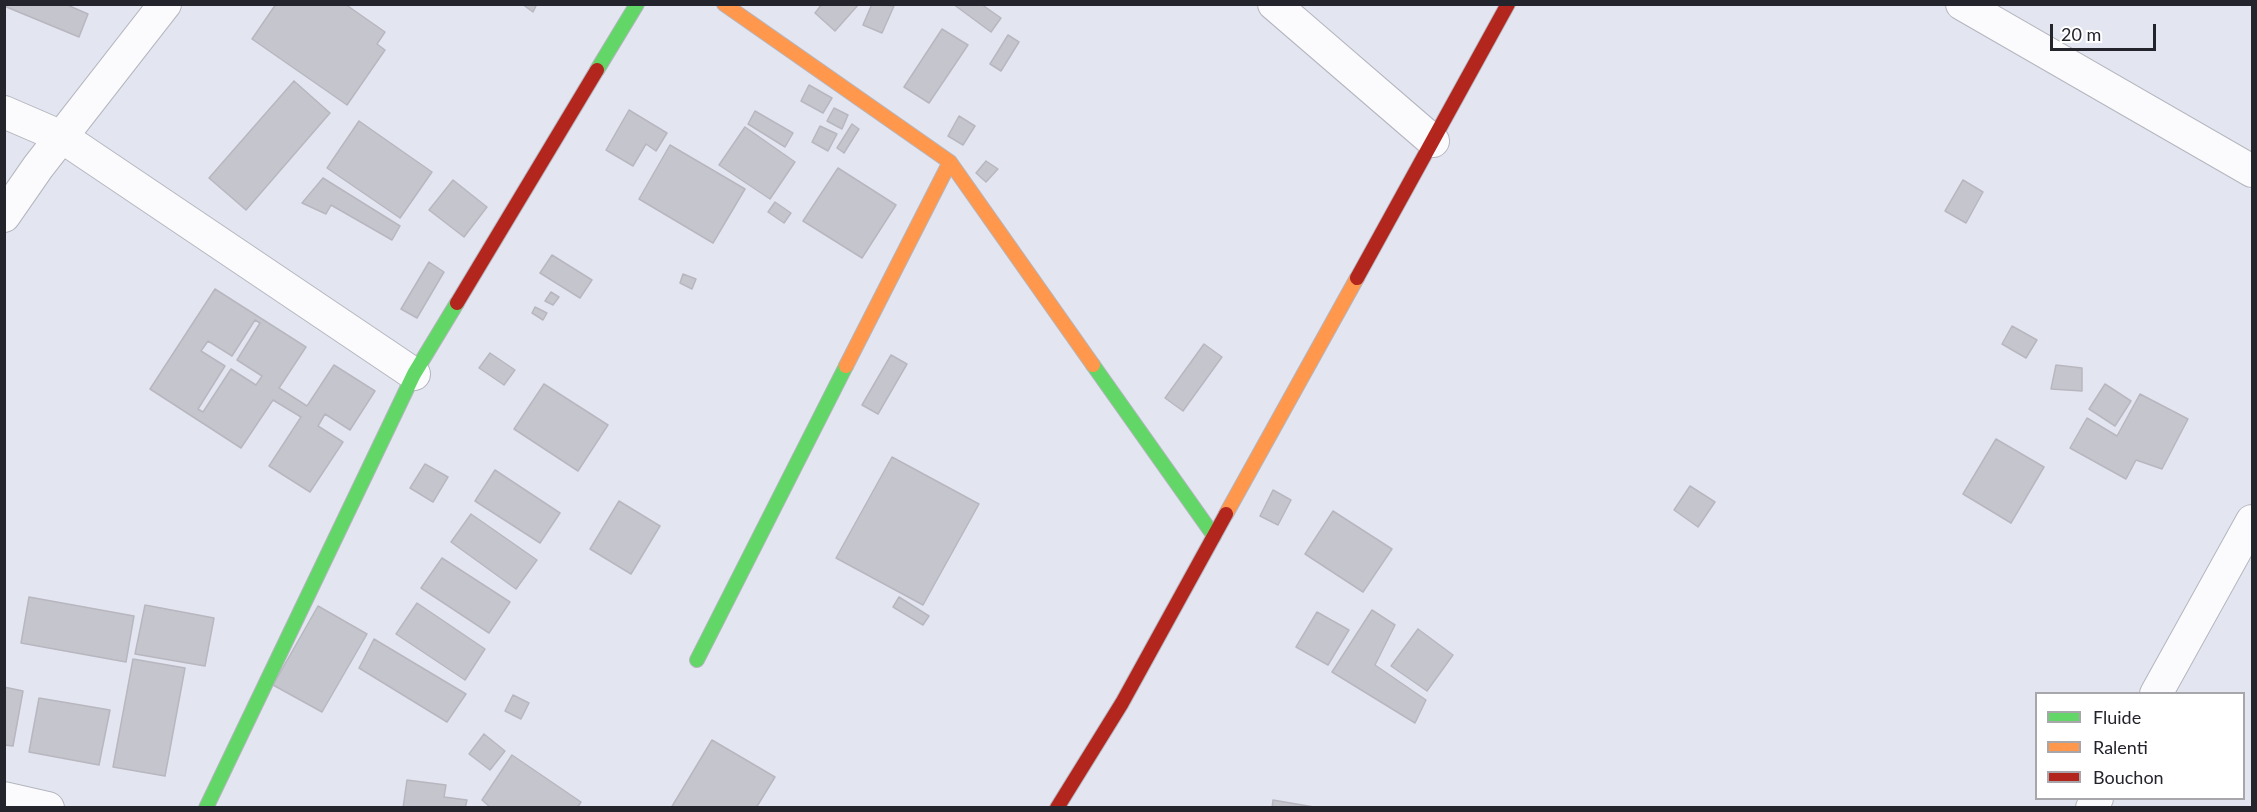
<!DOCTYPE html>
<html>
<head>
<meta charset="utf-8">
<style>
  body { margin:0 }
  #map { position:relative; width:2257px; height:812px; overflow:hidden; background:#e3e5f0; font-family:Lato,sans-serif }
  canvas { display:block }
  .frame { position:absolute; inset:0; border:6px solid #23242c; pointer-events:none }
  .legend { position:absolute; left:2035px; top:692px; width:210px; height:108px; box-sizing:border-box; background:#fff; border:2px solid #a7a7ab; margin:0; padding:8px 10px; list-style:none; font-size:18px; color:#23242c }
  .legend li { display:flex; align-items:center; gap:12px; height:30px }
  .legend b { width:30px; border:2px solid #a7a7ab }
  .scale { position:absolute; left:2050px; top:24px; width:106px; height:27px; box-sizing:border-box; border:3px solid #23242c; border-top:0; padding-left:8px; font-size:18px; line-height:21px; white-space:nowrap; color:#23242c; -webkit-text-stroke:4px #fff; paint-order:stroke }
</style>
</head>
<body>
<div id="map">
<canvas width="2257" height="812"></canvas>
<div class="frame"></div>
<ul class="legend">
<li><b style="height:8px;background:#63d668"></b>Fluide</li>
<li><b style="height:8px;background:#ff974d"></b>Ralenti</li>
<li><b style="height:8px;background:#b3261e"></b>Bouchon</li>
</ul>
<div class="scale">20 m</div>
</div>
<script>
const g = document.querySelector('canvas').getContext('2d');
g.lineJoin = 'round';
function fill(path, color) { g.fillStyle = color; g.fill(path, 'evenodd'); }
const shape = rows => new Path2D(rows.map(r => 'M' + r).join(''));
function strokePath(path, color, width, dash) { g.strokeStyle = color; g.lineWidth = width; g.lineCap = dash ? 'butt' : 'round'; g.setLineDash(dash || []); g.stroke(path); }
const building = shape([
  [4,4,65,4,88,14,79,37,4,6,4,4],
  [276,4,345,4,385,32,377,44,385,50,347,105,252,39,276,4],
  [522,4,537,4,533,12,522,4],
  [822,4,859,4,835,31,815,13,822,4],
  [872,4,894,6,882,33,863,25,872,4],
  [953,4,981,4,1001,18,991,32,953,4],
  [942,29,968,45,929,103,904,87,942,29],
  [1008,35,1019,42,1001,71,990,64,1008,35],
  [294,81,330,113,246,210,209,178,294,81],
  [809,85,832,98,823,113,801,101,809,85],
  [834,108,848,115,842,129,827,121,834,108],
  [629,110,667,133,656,151,646,144,633,166,606,150,629,110],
  [755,111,793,133,785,147,748,124,755,111],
  [959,116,975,126,963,145,948,136,959,116],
  [359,121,432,172,400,218,327,168,359,121],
  [852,124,859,129,844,153,837,148,852,124],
  [820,126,837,134,828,151,812,142,820,126],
  [745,127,795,162,770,199,719,165,745,127],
  [670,145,745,189,713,243,639,199,670,145],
  [986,161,998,169,986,182,976,173,986,161],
  [838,168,896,205,862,258,803,221,838,168],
  [323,178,400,226,392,240,331,205,326,214,302,203,323,178],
  [453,180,487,207,464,237,429,210,453,180],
  [1963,180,1983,192,1966,223,1945,211,1963,180],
  [775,202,791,213,784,223,768,212,775,202],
  [552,255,592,280,580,298,540,273,552,255],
  [429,262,444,272,417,318,401,309,429,262],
  [683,274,696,279,692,289,680,283,683,274],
  [215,289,306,347,279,388,307,406,334,365,375,391,350,430,325,414,318,426,343,442,310,492,269,466,301,417,273,400,241,448,150,389,215,289],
  [255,320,260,323,237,360,262,376,256,385,231,369,203,412,198,409,225,366,201,351,208,341,232,356,255,320],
  [551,292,559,297,553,305,545,301,551,292],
  [535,307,547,313,543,320,532,313,535,307],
  [2012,326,2037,340,2026,358,2002,344,2012,326],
  [1204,344,1222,357,1183,411,1165,398,1204,344],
  [490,353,515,370,504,385,479,368,490,353],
  [891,355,907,364,878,414,862,405,891,355],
  [2056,365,2082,368,2082,391,2051,389,2056,365],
  [544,384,608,425,578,471,514,429,544,384],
  [2105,384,2131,401,2115,426,2089,409,2105,384],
  [2140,394,2188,419,2162,469,2136,460,2126,479,2070,448,2087,418,2117,436,2140,394],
  [1996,439,2044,467,2011,523,1963,494,1996,439],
  [892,457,979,504,923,605,836,558,892,457],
  [425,464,448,477,433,502,410,488,425,464],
  [495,470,560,513,540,543,475,501,495,470],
  [1690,486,1715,502,1698,527,1674,510,1690,486],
  [1273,490,1291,500,1278,525,1260,516,1273,490],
  [619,501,660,526,631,574,590,549,619,501],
  [1333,511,1392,549,1363,592,1305,554,1333,511],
  [471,514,537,560,516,589,451,542,471,514],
  [442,558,510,602,489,633,421,588,442,558],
  [29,597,134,616,126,662,21,643,29,597],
  [899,597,929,616,923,625,893,607,899,597],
  [417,603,485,649,465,680,396,634,417,603],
  [145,605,214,618,205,666,135,654,145,605],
  [318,606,367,634,322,712,273,685,318,606],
  [1372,610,1395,625,1375,665,1426,700,1415,723,1332,672,1372,610],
  [1317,612,1349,630,1328,665,1296,647,1317,612],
  [1418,629,1453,655,1427,691,1391,666,1418,629],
  [374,639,466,694,447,722,359,668,374,639],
  [133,659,185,668,165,776,113,767,133,659],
  [4,687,23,691,13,746,4,745,4,687],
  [513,695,529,703,521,719,505,711,513,695],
  [39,698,110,710,99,765,29,752,39,698],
  [484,734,505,751,490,770,469,754,484,734],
  [712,740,775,777,756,808,671,808,712,740],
  [512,755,581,802,577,808,491,808,482,800,512,755],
  [407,780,446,785,444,797,467,800,465,808,403,808,407,780],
  [1273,800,1314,807,1314,808,1272,808,1273,800]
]);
fill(building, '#c4c5cd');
strokePath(building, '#b8b7c0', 1.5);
const street = shape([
  [1274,4,1433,141],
  [1962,4,2252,171],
  [4,112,62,137,414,374],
  [4,216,38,167,165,4],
  [2156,694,2252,521],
  [4,798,48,808],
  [2092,808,2097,798]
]);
const fast = shape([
  [597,70,637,4],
  [1093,365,1214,536],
  [697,660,846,366],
  [206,808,414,374,457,303]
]);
const slow = shape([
  [724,4,950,162,1093,365],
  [846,366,950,162],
  [1226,514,1357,278]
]);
const jam = shape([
  [1357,278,1508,4],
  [457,303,597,70],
  [1057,808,1122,703,1226,514]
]);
strokePath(street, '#b4b6bf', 34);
strokePath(fast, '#b4b6bf', 16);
strokePath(slow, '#b4b6bf', 16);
strokePath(jam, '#b4b6bf', 16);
strokePath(street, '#fbfbfd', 32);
strokePath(fast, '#63d668', 14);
strokePath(slow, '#ff974d', 14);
strokePath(jam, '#b3261e', 14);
</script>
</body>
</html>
